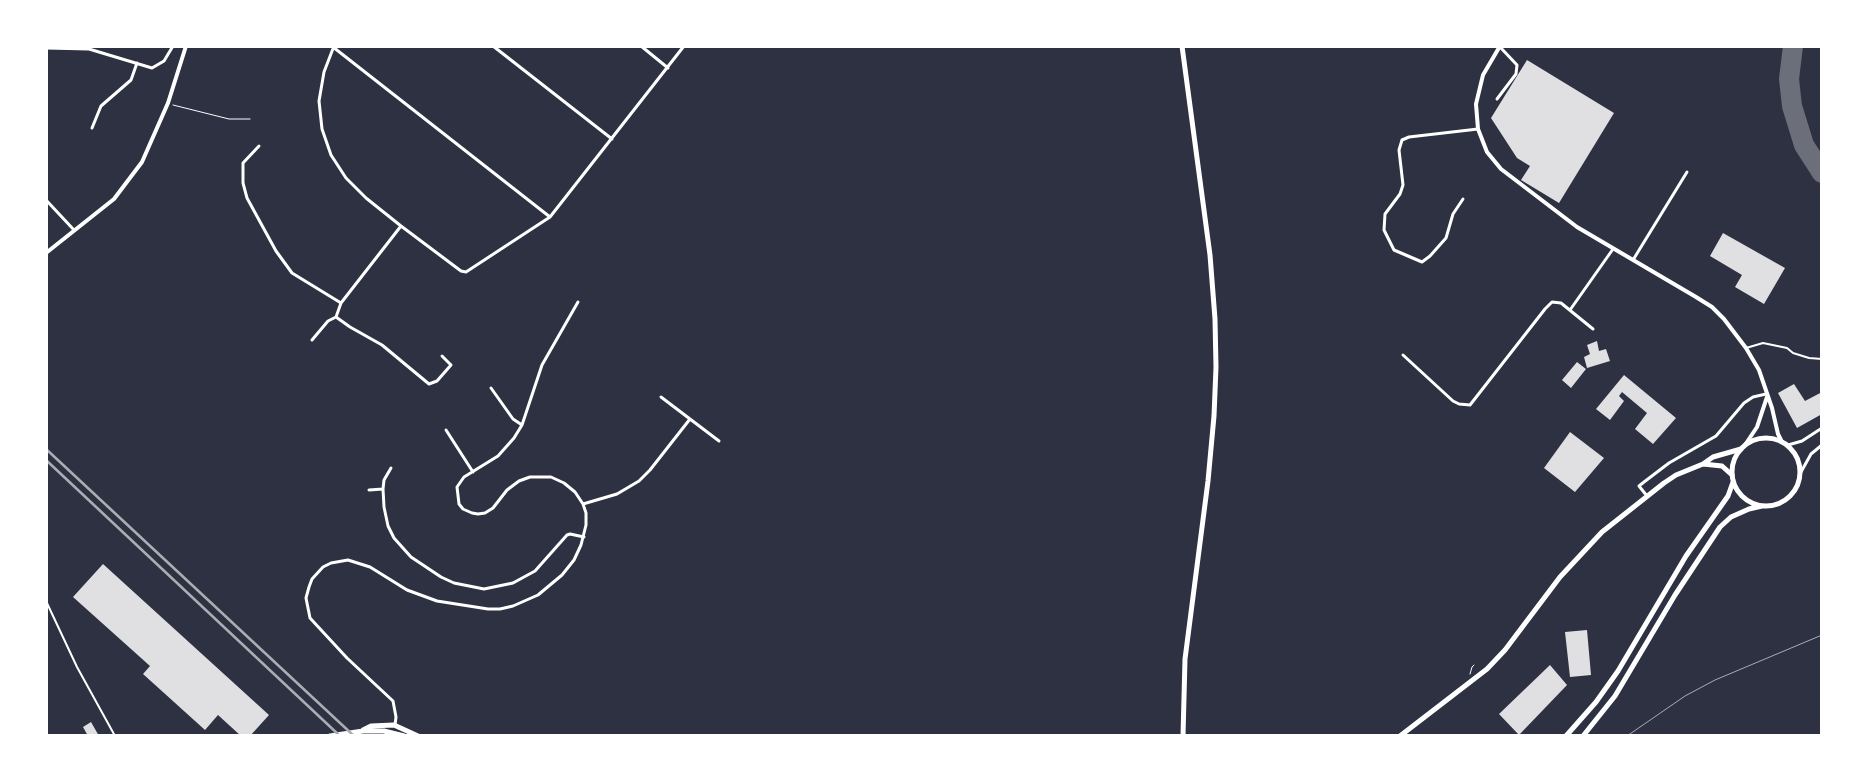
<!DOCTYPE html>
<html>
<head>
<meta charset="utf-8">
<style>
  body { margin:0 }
  #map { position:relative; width:1868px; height:782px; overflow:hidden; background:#2d3142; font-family:"PT Sans Narrow",sans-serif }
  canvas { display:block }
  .frame { position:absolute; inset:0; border:48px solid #fff; pointer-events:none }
</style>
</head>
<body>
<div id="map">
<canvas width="1868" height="782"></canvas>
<div class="frame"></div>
</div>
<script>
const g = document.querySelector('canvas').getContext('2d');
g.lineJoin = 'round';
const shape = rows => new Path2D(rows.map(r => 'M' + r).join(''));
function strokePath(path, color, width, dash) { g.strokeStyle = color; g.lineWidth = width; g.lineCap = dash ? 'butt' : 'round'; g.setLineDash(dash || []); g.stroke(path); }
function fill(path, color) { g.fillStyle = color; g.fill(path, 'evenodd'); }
strokePath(shape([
  [1793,46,1789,79,1792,106,1804,145,1822,173]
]), '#6c6f7a', 20);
fill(shape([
  [1527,60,1614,113,1559,203,1521,180,1530,166,1517,158,1491,118],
  [1723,233,1785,268,1764,304,1735,287,1742,275,1710,256],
  [1597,341,1599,351,1606,349,1610,361,1587,368,1584,357,1590,354,1587,345],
  [1577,362,1586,369,1571,388,1562,380],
  [1624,375,1676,418,1653,444,1635,429,1647,413,1622,392,1619,396,1624,401,1610,420,1596,409],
  [1794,384,1805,401,1822,392,1822,414,1797,428,1778,393],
  [1570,432,1604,458,1575,492,1544,468],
  [103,564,269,715,250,736,241,736,218,715,205,730,143,674,150,666,73,597],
  [1587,630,1591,675,1570,677,1565,632],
  [1550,665,1567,685,1519,735,1499,714],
  [91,722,99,736,88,736,83,727]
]), '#e0e0e3');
strokePath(shape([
  [173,105,229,119,250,119],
  [1470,674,1472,667,1474,665]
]), '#fff', 1);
strokePath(shape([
  [1746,348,1763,343,1787,348,1793,353,1809,358,1822,359],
  [46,601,77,667,115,736]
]), '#fff', 2);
strokePath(shape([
  [334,46,324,72,319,101,322,129,331,155,346,178,366,198,401,226,461,271,466,272,550,217,684,46],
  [493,46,612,139],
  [641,46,668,68],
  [333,47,550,217],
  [46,48,89,49,152,68,164,61,173,46],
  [1497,99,1516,74,1517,65,1500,47],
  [92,128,101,106,131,80,137,63],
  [259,146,243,163,243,183,247,198,276,251,292,273,341,303],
  [1463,199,1453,214,1446,238,1430,256,1422,262,1394,250,1384,230,1385,214,1400,194,1403,185,1399,150,1402,140,1409,137,1478,129],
  [46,200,74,230],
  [1633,260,1687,172],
  [1570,310,1613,249],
  [336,317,350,327,382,345,429,384,437,381,451,365,442,356],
  [312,340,328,321,336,317,341,303,401,226],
  [1403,355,1453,401,1459,404,1470,405,1545,309,1552,302,1561,303,1593,329],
  [491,388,513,419,522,425],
  [661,397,719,441],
  [446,430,473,472],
  [1788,445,1802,441,1822,428],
  [391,468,384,480,383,489,384,507,388,526,394,538,411,557,441,577,454,583,484,589,513,583,535,571,567,535,570,534,584,537],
  [1801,472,1811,454,1822,445],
  [369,490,383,489],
  [1647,496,1639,486,1644,482,1669,463,1716,436,1744,403,1753,397,1766,394],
  [583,504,617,494,639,481,650,470,690,419],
  [395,725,396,717,393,701,347,658,310,618,306,598,309,587,312,579,323,567,331,563,348,560,370,567,407,590,437,601,488,609,500,609,513,606,538,595,562,575,574,560,581,545,586,525,586,513,583,504,575,492,564,483,551,477,530,477,519,481,507,490,493,508,485,513,478,514,472,513,463,509,459,504,457,487,464,477,498,456,514,438,522,425,542,365,578,302]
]), '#fff', 3);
strokePath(shape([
  [1500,46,1483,75,1476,104,1478,129,1487,152,1501,169,1577,227,1696,297,1712,307,1724,319,1746,348,1759,370,1772,408,1778,434,1782,442],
  [46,253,114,199,142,162,168,103,186,46],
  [1745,445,1757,427,1767,397]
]), '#fff', 4);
strokePath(shape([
  [1182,46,1210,255,1215,319,1216,367,1214,416,1208,481,1185,659,1183,736],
  [1703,464,1722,466,1732,475],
  [1400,736,1487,669,1505,650,1560,577,1602,532,1664,483,1676,475,1703,464,1713,457,1741,449]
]), '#fff', 5);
strokePath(shape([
  '1732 472a34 34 0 1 1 68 0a34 34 0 1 1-68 0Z',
  [363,730,371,726,394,725,418,736],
  [330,736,363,731,384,731,404,736],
  [1566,736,1596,702,1618,671,1686,556,1728,496,1733,482],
  [1583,736,1615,696,1675,595,1720,527,1731,517,1749,509,1762,506]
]), '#fff', 5);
strokePath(shape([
  [1627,736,1685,696,1715,680,1822,635]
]), '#abadb3', 1);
strokePath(shape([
  [46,449,354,736],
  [46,460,340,736]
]), '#abadb3', 2.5);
</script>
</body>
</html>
